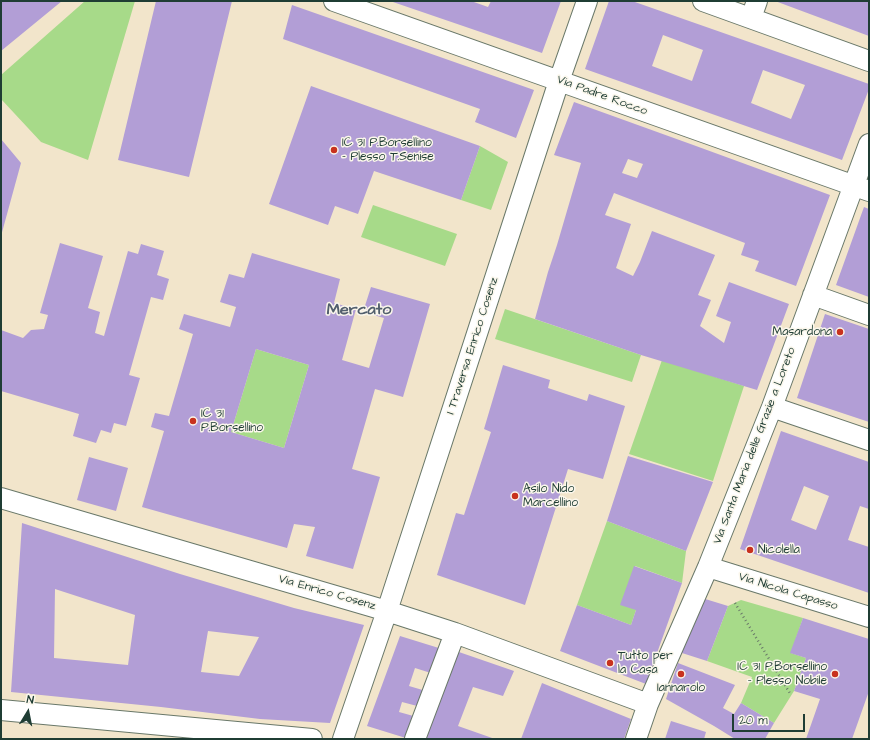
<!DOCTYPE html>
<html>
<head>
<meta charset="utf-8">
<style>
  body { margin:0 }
  #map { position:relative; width:870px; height:740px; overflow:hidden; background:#f2e5cb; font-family:"Architects Daughter",sans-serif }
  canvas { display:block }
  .frame { position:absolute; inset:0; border:2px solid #1f3d34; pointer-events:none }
  .north { position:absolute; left:8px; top:692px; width:40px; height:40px; -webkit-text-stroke:3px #fbf7ec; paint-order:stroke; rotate:10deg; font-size:11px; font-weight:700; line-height:16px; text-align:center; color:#1f3d34 }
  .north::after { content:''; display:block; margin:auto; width:14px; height:18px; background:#1f3d34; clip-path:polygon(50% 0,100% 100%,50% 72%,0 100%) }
  .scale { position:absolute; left:732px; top:714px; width:73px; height:18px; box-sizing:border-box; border:2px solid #1f3d34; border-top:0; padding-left:5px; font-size:12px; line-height:14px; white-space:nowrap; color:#1f3d34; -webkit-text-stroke:3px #fbf7ec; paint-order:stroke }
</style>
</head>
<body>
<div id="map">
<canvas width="870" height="740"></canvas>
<div class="frame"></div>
<div class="north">N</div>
<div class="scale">20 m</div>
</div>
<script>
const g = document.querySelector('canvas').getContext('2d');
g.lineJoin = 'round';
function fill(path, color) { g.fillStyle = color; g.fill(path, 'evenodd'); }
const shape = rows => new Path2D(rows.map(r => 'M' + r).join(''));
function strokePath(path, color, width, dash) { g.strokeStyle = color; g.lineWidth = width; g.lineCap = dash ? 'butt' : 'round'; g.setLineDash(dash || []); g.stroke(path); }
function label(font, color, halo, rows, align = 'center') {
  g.font = font + ' "Architects Daughter",sans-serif'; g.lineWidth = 3; g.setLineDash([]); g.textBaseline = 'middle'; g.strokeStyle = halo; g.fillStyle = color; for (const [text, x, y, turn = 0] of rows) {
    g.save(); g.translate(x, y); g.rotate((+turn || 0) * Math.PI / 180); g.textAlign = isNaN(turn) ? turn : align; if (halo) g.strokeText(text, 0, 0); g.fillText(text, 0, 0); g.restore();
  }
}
fill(shape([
  [85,1,135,1,88,160,41,142,1,99,1,75],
  [480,146,508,162,491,210,461,200],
  [373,205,457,234,445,266,361,237],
  [505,309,641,355,632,382,495,339],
  [256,349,309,365,284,448,231,432],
  [662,360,744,386,713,481,629,454],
  [607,521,686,551,682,583,635,566,636,610,631,625,577,605],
  [741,600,803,618,791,653,806,658,794,691,774,723,741,703,752,677,707,661,728,606]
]), '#a7da89');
fill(shape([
  [1,1,62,1,1,51],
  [156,1,232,1,189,177,118,160],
  [390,1,471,1,488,7,491,1,561,1,542,53],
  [609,1,632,1,869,84,869,89,842,160,585,69],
  [663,35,703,50,692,81,652,66],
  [763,70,805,85,791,119,751,103],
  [775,1,869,1,869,36],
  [292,5,534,90,516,138,475,122,480,109,283,39],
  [311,86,480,146,461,200,374,171,358,214,335,206,328,225,269,204],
  [574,102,696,146,830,195,796,286,755,271,759,261,741,255,745,243,724,235,614,193,605,215,631,224,616,268,633,276,640,262,652,231,715,255,698,295,711,300,700,326,724,343,731,322,716,316,729,282,789,304,757,390,641,355,535,319,548,272,557,245,581,163,554,155],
  [628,159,643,164,637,178,622,173],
  [1,139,21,163,1,236],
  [864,207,869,209,869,297,836,285],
  [60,243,103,256,88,308,100,312,95,333,104,336,128,251,138,254,141,244,164,251,157,275,169,279,163,300,151,297,129,375,140,378,126,426,114,423,111,433,101,430,96,443,73,436,79,414,1,391,1,330,23,338,31,330,44,329,48,315,40,313],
  [252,253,340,279,334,303,356,309,342,360,369,368,384,318,363,312,371,287,430,304,403,397,375,389,352,469,380,477,353,569,306,556,315,527,294,524,287,548,142,507,164,431,151,427,155,413,169,416,193,334,179,329,184,314,230,327,236,307,220,302,229,274,244,278],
  [256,349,309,365,284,448,231,432],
  [825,314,869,329,869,422,797,398],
  [503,365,550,380,548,388,587,401,589,394,625,406,603,479,568,469,525,605,437,575,456,513,464,515,491,432,484,429],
  [781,431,869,462,869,509,860,506,848,540,869,547,869,593,740,549],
  [804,486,829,496,816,530,791,520],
  [628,456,713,482,686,551,607,521],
  [89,457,128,468,116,511,77,500],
  [22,523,180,574,294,608,364,625,330,723,260,719,161,707,11,692],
  [55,589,135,615,128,665,54,658],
  [208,631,259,637,239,676,201,672],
  [634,566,682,583,646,684,560,651,577,605,631,625,636,610,620,605],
  [702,598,728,606,707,661,682,653],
  [803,618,869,639,869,691,852,739,806,739,820,699,794,691,806,658,790,653],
  [400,636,442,649,434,674,415,668,409,686,426,691,421,707,402,702,399,712,417,717,409,739,367,726],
  [456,651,514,671,503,696,473,687,458,726,495,739,420,739],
  [678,663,735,685,723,708,734,714,741,703,774,723,765,739,735,739,714,726,666,699],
  [542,683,631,719,624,739,521,739],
  [671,721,706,732,704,739,665,739]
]), '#b29ed6');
const street = shape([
  [334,1,869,191],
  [703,1,869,61],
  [751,18,757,1],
  [813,295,869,315],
  [772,407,869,440],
  [1,498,387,611,455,633,648,704],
  [708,567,869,617],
  [1,710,312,739],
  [343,739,387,611,559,81,587,1],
  [415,739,455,633],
  [636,739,648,704,708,567,772,407,869,144]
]);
strokePath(street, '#697869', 22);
strokePath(shape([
  [735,603,791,695]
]), '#697869', 2.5, [1, 3]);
strokePath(street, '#fff', 20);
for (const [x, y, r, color] of [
  [334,150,4,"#c8321e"],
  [840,332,4,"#c8321e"],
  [193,421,4,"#c8321e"],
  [515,496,4,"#c8321e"],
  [750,550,4,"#c8321e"],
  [610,663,4,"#c8321e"],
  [681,674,4,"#c8321e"],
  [835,674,4,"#c8321e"]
]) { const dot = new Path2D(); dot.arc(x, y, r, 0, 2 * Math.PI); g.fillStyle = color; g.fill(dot); strokePath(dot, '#fbf7ec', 1.5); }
label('12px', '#1f3d34', '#fbf7ec', [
  ["Via Padre Rocco",602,96,20],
  ["I Traversa Enrico Cosenz",473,346,-72],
  ["Via Santa Maria delle Grazie a Loreto",755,446,-69],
  ["Via Nicola Capasso",788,592,17],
  ["Via Enrico Cosenz",327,593,16]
]);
label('12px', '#1f3d34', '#fbf7ec', [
  ["IC 31 P.Borsellino",342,143],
  ["- Plesso T.Senise",342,157],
  ["Masardona",832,332,"right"],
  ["IC 31",201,414],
  ["P.Borsellino",201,428],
  ["Asilo Nido",523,489],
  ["Marcellino",523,503],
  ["Nicolella",758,550],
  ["Tutto per",618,656],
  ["la Casa",618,670],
  ["IC 31 P.Borsellino",827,667,"right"],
  ["- Plesso Nobile",827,681,"right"],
  ["Iannarolo",681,688,"center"]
], 'left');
label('bold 16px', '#525f6d', '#fbf7ec', [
  ["Mercato",359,311]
]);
</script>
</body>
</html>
